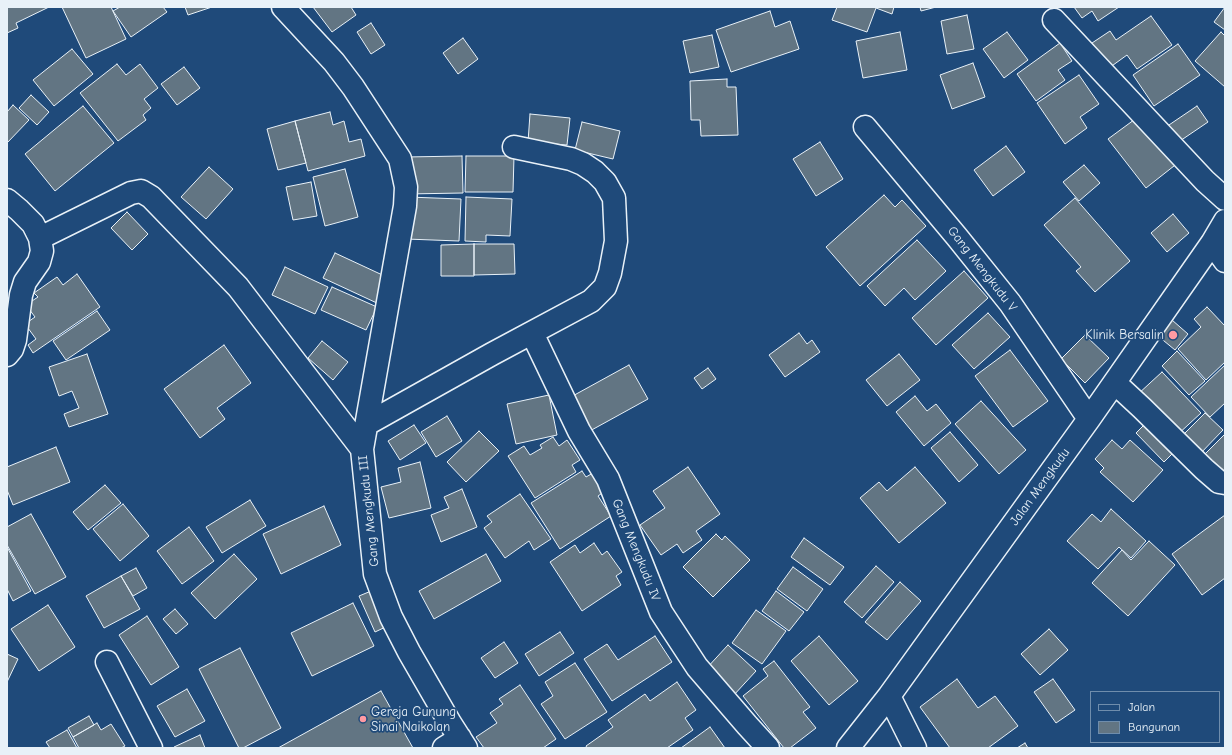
<!DOCTYPE html>
<html>
<head>
<meta charset="utf-8">
<style>
  body { margin:0 }
  #map { position:relative; width:1232px; height:755px; overflow:hidden; background:#1f4a7a; font-family:"Comic Neue",sans-serif }
  canvas { display:block }
  .frame { position:absolute; inset:0; border:8px solid #e8f1f8; pointer-events:none }
  .legend { position:absolute; left:1090px; top:691px; width:130px; height:52px; box-sizing:border-box; background:#1f4a7a; border:1px solid #6f8dac; margin:0; padding:5px 7px; list-style:none; font-size:12px; color:#e8f1f8 }
  .legend li { display:flex; align-items:center; gap:8px; height:20px }
  .legend b { width:20px; border:1px solid #6f8dac }
</style>
</head>
<body>
<div id="map">
<canvas width="1232" height="755"></canvas>
<div class="frame"></div>
<ul class="legend">
<li><b style="height:5px;background:#1f4a7a"></b>Jalan</li>
<li><b style="height:11px;background:#627583"></b>Bangunan</li>
</ul>
</div>
<script>
const g = document.querySelector('canvas').getContext('2d');
g.lineJoin = 'round';
function fill(path, color) { g.fillStyle = color; g.fill(path, 'evenodd'); }
const shape = rows => new Path2D(rows.map(r => 'M' + r).join(''));
function strokePath(path, color, width, dash) { g.strokeStyle = color; g.lineWidth = width; g.lineCap = dash ? 'butt' : 'round'; g.setLineDash(dash || []); g.stroke(path); }
function label(font, color, halo, rows, align = 'center') {
  g.font = font + ' "Comic Neue",sans-serif'; g.lineWidth = 3.5; g.setLineDash([]); g.textBaseline = 'middle'; g.strokeStyle = halo; g.fillStyle = color; for (const [text, x, y, turn = 0] of rows) {
    g.save(); g.translate(x, y); g.rotate((+turn || 0) * Math.PI / 180); g.textAlign = isNaN(turn) ? turn : align; if (halo) g.strokeText(text, 0, 0); g.fillText(text, 0, 0); g.restore();
  }
}
const building = shape([
  [7,7,49,7,16,23,18,28,7,33,7,7],
  [62,7,111,7,126,39,86,58,62,7],
  [120,7,163,7,167,12,131,37,113,11,120,7],
  [185,7,212,7,188,15,185,7],
  [313,7,351,7,356,15,332,32,313,7],
  [837,7,894,7,892,14,876,8,867,32,832,20,837,7],
  [920,7,936,7,921,11,920,7],
  [1074,7,1119,7,1098,21,1092,11,1082,18,1074,7],
  [1225,7,1225,30,1214,22,1225,7],
  [770,11,775,27,790,21,799,49,731,72,716,30,770,11],
  [967,15,974,49,947,54,941,21,967,15],
  [1151,16,1172,45,1137,69,1127,55,1109,68,1092,43,1110,31,1116,40,1151,16],
  [371,23,385,45,371,54,357,32,371,23],
  [900,32,907,70,863,78,856,41,900,32],
  [1007,32,1028,60,1004,78,983,49,1007,32],
  [1221,32,1225,36,1225,87,1195,61,1221,32],
  [712,35,719,67,690,73,683,41,712,35],
  [463,38,478,59,458,74,443,53,463,38],
  [1060,43,1072,61,1058,70,1065,80,1036,101,1017,74,1060,43],
  [1178,44,1200,75,1154,106,1133,75,1178,44],
  [72,49,93,74,54,106,33,80,72,49],
  [973,63,985,97,952,109,940,75,973,63],
  [117,64,126,75,140,64,158,88,144,99,151,108,143,115,146,120,118,141,80,93,117,64],
  [184,67,200,88,177,105,161,84,184,67],
  [1079,75,1099,104,1080,117,1087,128,1065,144,1037,103,1079,75],
  [727,79,727,87,736,87,738,135,701,136,700,120,691,120,690,81,727,79],
  [31,95,49,112,37,125,19,108,31,95],
  [13,105,29,120,7,143,7,112,13,105],
  [83,106,114,143,55,191,25,154,83,106],
  [1197,106,1208,122,1177,143,1166,127,1197,106],
  [330,112,333,125,344,121,349,142,361,139,365,156,308,171,295,121,330,112],
  [530,114,570,118,567,145,528,142,530,114],
  [1142,114,1179,162,1146,188,1108,139,1142,114],
  [295,121,306,163,278,170,267,129,295,121],
  [582,122,620,131,613,159,575,150,582,122],
  [820,142,843,179,816,196,793,159,820,142],
  [1006,146,1025,172,993,196,974,170,1006,146],
  [462,156,463,193,406,194,406,157,462,156],
  [466,156,514,156,513,192,465,192,466,156],
  [1084,165,1100,183,1079,201,1063,182,1084,165],
  [209,167,233,189,206,219,181,197,209,167],
  [345,169,358,217,325,226,313,177,345,169],
  [311,182,317,216,293,220,286,187,311,182],
  [884,195,895,207,902,200,926,226,860,286,826,247,884,195],
  [408,197,461,199,459,241,406,239,408,197],
  [466,197,512,199,510,236,486,235,486,242,465,241,466,197],
  [1075,198,1130,261,1095,292,1076,271,1081,267,1044,225,1075,198],
  [127,212,148,234,132,250,111,228,127,212],
  [1173,214,1189,233,1167,252,1151,233,1173,214],
  [917,240,946,271,915,300,904,288,885,306,867,286,917,240],
  [474,244,474,276,441,276,441,245,474,244],
  [474,244,514,244,515,274,474,275,474,244],
  [335,253,391,279,379,304,323,278,335,253],
  [285,267,328,287,315,314,272,295,285,267],
  [964,271,988,298,936,345,912,318,964,271],
  [77,274,100,307,33,353,28,345,36,339,25,324,35,317,26,305,38,297,34,293,57,277,63,285,77,274],
  [332,287,377,307,366,330,321,310,332,287],
  [1207,307,1225,326,1225,362,1206,380,1178,349,1201,327,1194,319,1207,307],
  [97,311,110,330,66,360,53,341,97,311],
  [988,313,1010,337,974,369,952,345,988,313],
  [1172,320,1188,334,1175,350,1158,336,1172,320],
  [799,333,807,344,812,340,820,352,785,377,769,355,799,333],
  [1085,335,1109,358,1085,383,1061,359,1085,335],
  [322,341,348,362,333,380,308,358,322,341],
  [224,345,251,383,217,408,225,419,200,438,164,389,224,345],
  [1010,350,1048,401,1013,427,975,376,1010,350],
  [1177,351,1205,381,1189,395,1162,366,1177,351],
  [87,354,108,414,69,427,64,414,79,408,72,391,59,396,49,367,87,354],
  [899,354,920,380,887,406,866,380,899,354],
  [629,365,648,399,588,432,569,398,629,365],
  [1225,365,1225,403,1210,417,1191,397,1225,365],
  [708,368,716,379,702,389,694,378,708,368],
  [1162,372,1201,413,1176,436,1137,395,1162,372],
  [549,395,557,435,516,444,507,404,549,395],
  [915,396,927,411,936,404,951,423,924,446,896,412,915,396],
  [981,401,1026,450,999,474,955,424,981,401],
  [1205,413,1223,430,1198,456,1180,438,1205,413],
  [447,416,462,441,436,457,421,432,447,416],
  [1148,421,1176,450,1164,462,1136,433,1148,421],
  [414,425,426,443,400,460,388,441,414,425],
  [479,431,499,451,466,482,447,462,479,431],
  [950,432,978,465,959,482,931,448,950,432],
  [1225,434,1225,474,1203,456,1225,434],
  [553,437,559,446,567,440,580,460,572,465,576,472,535,498,508,456,524,446,530,455,542,448,540,445,553,437],
  [1112,440,1122,449,1130,440,1163,470,1133,502,1100,472,1104,468,1095,459,1112,440],
  [56,447,70,482,13,505,7,490,7,467,56,447],
  [420,462,431,508,389,518,381,487,401,482,398,468,420,462],
  [688,467,720,514,696,531,702,540,683,553,677,544,661,555,640,525,665,508,653,491,688,467],
  [915,467,946,503,899,543,860,498,879,482,887,491,915,467],
  [582,471,586,477,593,473,605,491,598,496,611,516,560,549,531,503,582,471],
  [105,485,121,503,88,530,73,512,105,485],
  [462,489,477,527,441,542,431,515,449,508,444,497,462,489],
  [520,494,551,539,534,550,529,541,505,558,484,528,492,522,487,516,520,494],
  [250,500,266,526,222,553,206,527,250,500],
  [123,504,149,536,120,561,93,529,123,504],
  [324,506,341,545,281,574,263,534,324,506],
  [1111,509,1146,541,1131,558,1119,547,1098,569,1067,541,1092,514,1101,522,1111,509],
  [31,514,66,577,35,594,7,545,7,527,31,514],
  [1225,515,1225,578,1202,595,1172,554,1225,515],
  [189,527,214,561,182,584,157,551,189,527],
  [716,534,722,540,725,536,750,560,713,597,683,567,716,534],
  [804,538,844,567,830,585,791,557,804,538],
  [1149,541,1175,565,1128,616,1092,583,1122,550,1131,560,1149,541],
  [594,543,602,555,607,551,622,572,616,576,621,585,582,611,550,562,575,545,580,553,594,543],
  [7,547,31,591,13,601,7,589,7,547],
  [234,554,257,579,215,619,191,593,234,554],
  [486,554,501,581,434,619,419,591,486,554],
  [876,566,894,582,862,618,844,602,876,566],
  [793,567,823,589,807,611,777,589,793,567],
  [136,568,147,588,133,596,121,576,136,568],
  [121,576,140,609,104,628,86,596,121,576],
  [900,582,921,601,887,640,865,622,900,582],
  [376,589,392,624,375,632,359,596,376,589],
  [776,591,804,612,789,631,762,611,776,591],
  [353,603,374,646,312,676,291,633,353,603],
  [48,605,75,647,39,671,11,629,48,605],
  [175,609,188,624,176,634,163,619,175,609],
  [756,610,786,631,762,664,732,643,756,610],
  [147,616,179,667,151,685,119,635,147,616],
  [1049,629,1068,650,1040,675,1021,654,1049,629],
  [560,632,574,653,539,676,525,654,560,632],
  [655,636,672,662,612,701,584,659,607,644,618,660,655,636],
  [819,636,858,681,829,705,791,661,819,636],
  [504,642,518,663,495,678,481,658,504,642],
  [728,645,756,671,733,696,705,670,728,645],
  [240,648,281,728,243,748,239,748,199,669,240,648],
  [7,654,18,659,7,682,7,654],
  [774,661,810,707,803,712,816,728,790,748,784,748,743,696,768,676,763,669,774,661],
  [575,663,607,712,565,739,541,704,553,696,545,682,575,663],
  [957,679,978,708,995,696,1018,726,988,748,950,748,920,707,957,679],
  [1053,679,1075,710,1056,723,1034,692,1053,679],
  [677,682,696,710,685,718,693,730,667,748,587,748,586,746,613,727,608,720,645,694,650,701,677,682],
  [520,685,556,739,543,748,484,748,476,737,497,723,490,713,503,704,499,699,520,685],
  [187,689,205,721,175,737,157,706,187,689],
  [381,691,413,748,278,748,381,691],
  [89,716,94,725,73,737,68,728,89,716],
  [97,723,101,730,111,724,125,746,121,748,79,748,73,737,97,723],
  [710,727,725,748,681,748,710,727],
  [67,730,77,748,50,748,46,742,67,730],
  [200,735,205,748,174,748,174,747,200,735],
  [1025,743,1028,748,1017,748,1025,743]
]);
fill(building, '#627583');
strokePath(building, '#e8f1f8', 1);
const minor = shape([
  [283,7,334,62,353,87,400,159,406,187,405,206,362,449,375,574,391,617,409,652,450,723,466,748],
  [1054,20,1205,181,1225,199],
  [865,127,957,237,1010,303,1089,419],
  [7,200,19,210,33,224,40,238,42,251,39,262,25,282,21,295,15,340,12,349,7,355],
  [40,238,131,193,141,191,151,197,238,287,362,449],
  [1212,243,1225,261],
  [532,333,579,431,608,479,661,612,697,667,747,725,768,748],
  [1115,383,1142,408,1204,469,1219,482,1225,483],
  [367,424,492,354,591,301,605,287,610,273,616,241,614,198,605,182,595,172,583,164,571,159,514,147],
  [107,662,151,748],
  [889,696,915,748],
  [444,748,460,738],
  [848,748,889,696,1089,419,1212,243,1225,221]
]);
strokePath(minor, '#e8f1f8', 25);
strokePath(minor, '#1f4a7a', 22);
for (const [x, y, r, color] of [
  [1173,335,5,"#ff9aa2"],
  [363,719,4,"#ff9aa2"]
]) { const dot = new Path2D(); dot.arc(x, y, r, 0, 2 * Math.PI); g.fillStyle = color; g.fill(dot); strokePath(dot, '#1f4a7a', 1.5); }
label('13px', '#e8f1f8', '#1f4a7a', [
  ["Gang Mengkudu V",982,269,52],
  ["Jalan Mengkudu",1040,487,-54],
  ["Gang Mengkudu III",369,511,-96],
  ["Gang Mengkudu IV",636,550,68]
]);
label('13px', '#e8f1f8', '#1f4a7a', [
  ["Klinik Bersalin",1164,335],
  ["Gereja Gunung",371,712,"left"],
  ["Sinai Naikolan",371,727,"left"]
], 'right');
</script>
</body>
</html>
